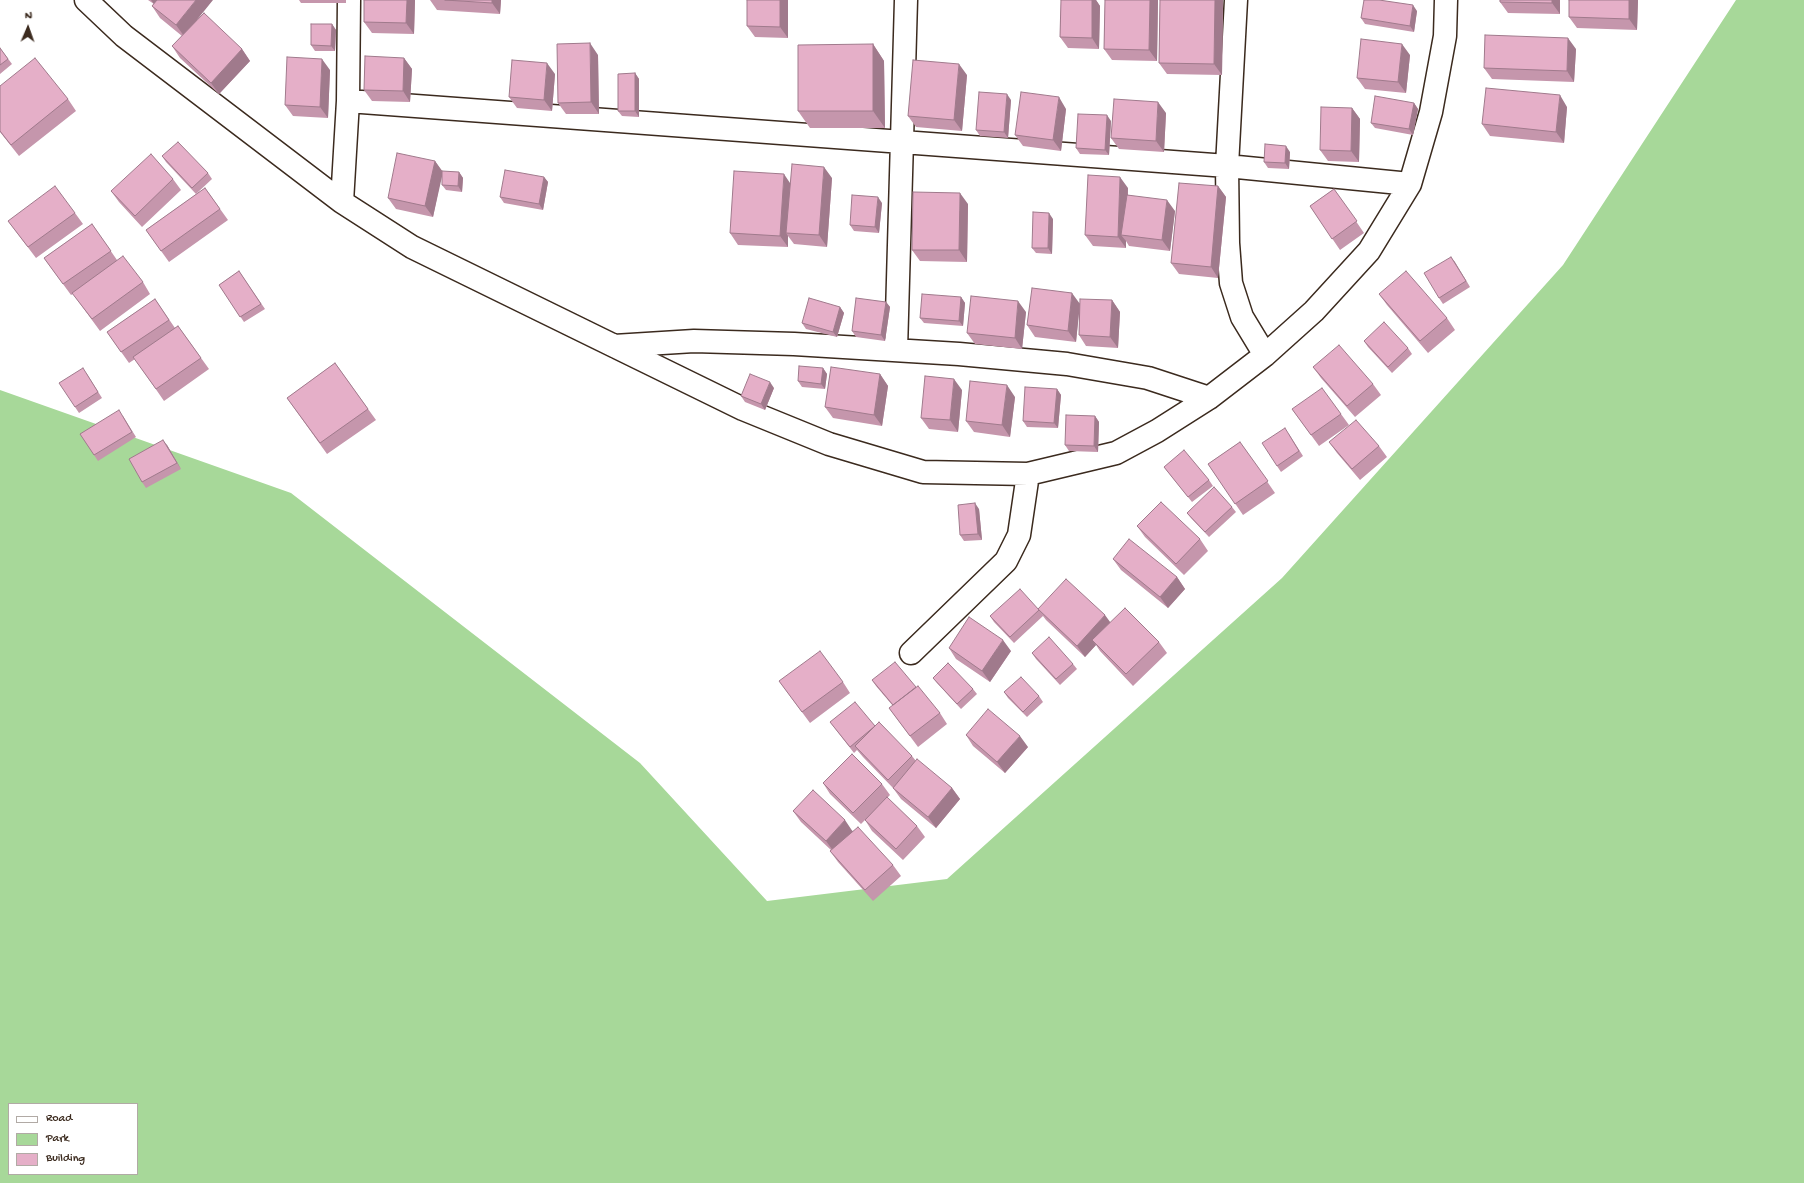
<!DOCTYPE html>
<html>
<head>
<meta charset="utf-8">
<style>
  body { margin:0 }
  #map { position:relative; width:1804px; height:1183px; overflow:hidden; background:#fff; font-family:"Gochi Hand",sans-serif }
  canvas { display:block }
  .legend { position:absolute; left:8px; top:1103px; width:130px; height:72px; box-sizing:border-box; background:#fff; border:1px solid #b1aaa5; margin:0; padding:5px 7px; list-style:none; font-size:12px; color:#3b2a1e }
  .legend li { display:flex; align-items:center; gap:8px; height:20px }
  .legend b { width:20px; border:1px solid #b1aaa5 }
  .north { position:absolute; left:8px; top:8px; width:40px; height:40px; -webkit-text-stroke:3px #fff; paint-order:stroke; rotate:2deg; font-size:11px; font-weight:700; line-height:16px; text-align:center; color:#3b2a1e }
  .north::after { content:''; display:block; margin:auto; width:14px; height:18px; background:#3b2a1e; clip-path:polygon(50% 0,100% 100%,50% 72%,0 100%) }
</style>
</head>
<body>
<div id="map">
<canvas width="1804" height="1183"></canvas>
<ul class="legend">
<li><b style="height:5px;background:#fff"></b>Road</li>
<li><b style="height:11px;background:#a7d899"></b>Park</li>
<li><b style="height:11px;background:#e5afc8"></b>Building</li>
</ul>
<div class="north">N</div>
</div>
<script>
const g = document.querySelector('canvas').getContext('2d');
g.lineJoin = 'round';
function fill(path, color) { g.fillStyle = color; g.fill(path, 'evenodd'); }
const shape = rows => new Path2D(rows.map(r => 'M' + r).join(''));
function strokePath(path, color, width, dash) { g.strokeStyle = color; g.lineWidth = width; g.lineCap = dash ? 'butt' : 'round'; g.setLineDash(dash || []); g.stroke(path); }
fill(shape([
  [1736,0,1804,0,1804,1183,0,1183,0,390,291,493,640,763,767,901,947,879,1282,578,1563,265],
  [9,1104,137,1104,137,1174,9,1174]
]), '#a7d899');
const minor = shape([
  [86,0,124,36,342,202,412,247,743,409,829,444,923,472,1028,474,1116,453,1157,431,1209,398,1265,355,1314,311,1369,251,1410,184,1431,112,1445,36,1446,0],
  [1236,0,1227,166,1228,243,1231,283,1242,317,1265,355],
  [348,101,1227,166,1410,184],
  [342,202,348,101,349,0],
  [614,346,694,341,794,344,959,354,1067,364,1148,378,1209,398],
  [896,350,906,0],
  [911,653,1006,561,1019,535,1028,474]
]);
strokePath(minor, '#3b2a1e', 25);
strokePath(minor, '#fff', 22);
fill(shape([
  [148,0,157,0,197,20,242,49,250,61,219,94,180,58,172,46,182,36,160,18,152,6,154,4],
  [299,0,346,0,346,3,301,3],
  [415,0,414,34,372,33,364,22],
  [430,0,501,0,500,14,437,10],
  [788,0,788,38,755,37,747,26],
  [1061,0,1096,0,1100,6,1099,49,1068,48,1060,37],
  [1105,0,1158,0,1157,61,1112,60,1104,49],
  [1160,0,1223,0,1222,75,1167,74,1159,63],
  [1560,0,1560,14,1508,13,1500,2],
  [1638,0,1637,30,1577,28,1569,17],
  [1417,11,1414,32,1365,24,1361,18],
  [332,24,336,30,335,51,315,51,311,45],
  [873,44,884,61,885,128,810,128,798,111],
  [0,48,12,64,0,74],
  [1576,49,1574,82,1492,79,1484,68],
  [598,55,599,114,566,114,558,103],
  [1410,55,1406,93,1365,89,1357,78],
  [404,58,412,69,410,102,372,101,364,90],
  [330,70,328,118,293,116,285,105],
  [635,73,639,79,639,117,622,116,618,111],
  [555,74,552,111,517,108,509,97],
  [967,75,962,131,916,127,908,116],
  [0,86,68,99,76,111,19,156,0,132],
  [1011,100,1008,138,980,136,976,130],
  [1414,103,1418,109,1413,135,1375,128,1371,123],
  [1567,107,1564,143,1490,136,1482,124],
  [1352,108,1360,119,1359,162,1328,161,1320,150],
  [1066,109,1061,151,1023,146,1015,135],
  [1166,113,1164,152,1119,149,1111,138],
  [1111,121,1109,155,1080,154,1076,148],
  [1290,152,1289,169,1268,168,1264,162],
  [162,156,208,173,212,179,196,194,166,162],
  [435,161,442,172,459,172,463,178,462,192,446,190,442,185,442,173,433,217,396,209,388,198],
  [544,177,548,182,543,210,504,203,500,197],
  [832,178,827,247,794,244,788,236,788,247,738,245,730,233,790,183],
  [173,179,181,190,142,227,119,202,111,191],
  [1218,186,1226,197,1218,278,1179,274,1171,263],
  [205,188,228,220,169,262,146,230],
  [1128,188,1128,195,1175,211,1170,251,1129,246,1126,241,1126,248,1093,246,1085,235],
  [1334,189,1364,233,1340,250,1310,206],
  [882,203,879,233,854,231,850,225],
  [968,204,967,262,920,261,912,250],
  [75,213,83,224,36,258,8,221],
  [1053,219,1052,254,1036,253,1032,248],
  [92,224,117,260,143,282,150,294,100,331,73,294,71,295,44,258],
  [1451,257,1470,287,1443,304,1439,298],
  [239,271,265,309,244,322,219,285],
  [1379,294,1447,318,1455,330,1428,353,1387,305],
  [961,297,965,303,963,326,924,323,920,318],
  [155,299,175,328,178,326,209,369,164,401,135,359,129,363,107,332],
  [1112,300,1120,312,1118,348,1086,346,1079,335,1079,310,1076,342,1035,337,1027,325,1080,303],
  [886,302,890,307,885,341,856,337,852,331],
  [840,307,844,313,837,337,806,329,802,323],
  [1026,312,1022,349,975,344,967,333],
  [1364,341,1408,348,1412,354,1392,373,1368,347],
  [335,363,376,420,327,454,287,398],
  [1313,367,1373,384,1381,395,1355,417,1321,378],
  [823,368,827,374,825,389,802,387,798,381],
  [87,374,102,398,79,413,75,407],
  [880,374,888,386,882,426,833,418,825,407],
  [774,388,765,410,745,402,741,396],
  [1057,389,1061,395,1058,428,1027,427,1023,421],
  [962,390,958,432,929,429,921,418],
  [1015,397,1010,437,974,432,966,421],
  [1292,409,1341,414,1349,425,1319,446],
  [123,416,136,437,98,461,94,455],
  [1095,416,1099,422,1098,452,1069,451,1065,445],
  [1289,434,1303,456,1281,472,1277,466],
  [1240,442,1275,493,1243,515,1208,464],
  [1329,442,1379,446,1387,457,1360,480,1337,453],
  [167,445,181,469,146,488,142,482],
  [1164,467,1209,480,1213,486,1192,502],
  [1232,507,1236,512,1209,537,1191,518,1187,513],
  [979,509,982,540,964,541,960,535],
  [1137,526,1200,539,1208,551,1184,575,1145,537],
  [1113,559,1177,577,1185,589,1168,608,1121,570],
  [1038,609,1110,622,1159,642,1167,653,1133,686,1100,651,1096,645,1085,657,1046,620,1043,616,1014,643,994,622,990,616],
  [949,648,1011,651,990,682,956,659],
  [1032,653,1073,664,1077,669,1060,685,1036,659],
  [933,678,973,689,977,694,961,709,937,683],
  [872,680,916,687,940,713,947,724,918,747,889,708,893,706,876,686],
  [779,681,843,682,850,693,810,723],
  [1004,692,1039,696,1043,702,1027,717,1008,698],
  [830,722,875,726,912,756,916,761,952,788,960,799,936,828,901,799,893,788,863,757,857,750,854,753],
  [966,735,1028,747,1005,773,973,746],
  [823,783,882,784,890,795,887,798,917,826,925,837,903,860,872,831,865,820,861,824,830,794],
  [793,811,853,831,893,865,901,876,873,901,838,862,830,851,831,850,801,822]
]), '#c596ac');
fill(shape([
  [151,0,157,0,154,4],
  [196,0,213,0,184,36,176,25],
  [407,0,415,0,414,34,406,23],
  [492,0,501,0,500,14,492,3],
  [780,0,788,0,788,38,780,27],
  [1092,0,1096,0,1100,6,1099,49,1092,38],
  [1150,0,1158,0,1157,61,1149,50],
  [1215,0,1223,0,1222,75,1214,64],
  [1552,0,1560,0,1560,14,1552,3],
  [1629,0,1638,0,1637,30,1629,19],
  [1413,5,1417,11,1414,32,1410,26],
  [332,24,336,30,335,51,331,46],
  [1568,38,1576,49,1574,82,1567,71],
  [590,43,598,55,599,114,591,102],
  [873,44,884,61,885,128,873,111],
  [1402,44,1410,55,1406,93,1398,82],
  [242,49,250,61,219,94,211,83],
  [404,58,412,69,410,102,403,91],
  [322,59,330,70,328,118,320,107],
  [547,63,555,74,552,111,544,100],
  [959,64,967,75,962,131,954,120],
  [635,73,639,79,639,117,635,111],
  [1007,94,1011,100,1008,138,1004,132],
  [1560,95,1567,107,1564,143,1556,132],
  [1059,97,1066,109,1061,151,1053,140],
  [1158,102,1166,113,1164,152,1156,141],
  [1414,103,1418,109,1413,135,1409,129],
  [1352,108,1360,119,1359,162,1351,151],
  [1107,115,1111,121,1109,155,1105,150],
  [1286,146,1290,152,1289,169,1285,163],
  [435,161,443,172,433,217,425,206],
  [824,167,832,178,827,247,819,235],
  [459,172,463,178,462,192,458,186],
  [784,174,792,186,786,233,788,236,788,247,780,236],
  [544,177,548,182,543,210,539,204],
  [1120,177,1128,188,1126,235,1121,235,1126,241,1126,248,1118,237],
  [1218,186,1226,197,1218,278,1211,267],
  [960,193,968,204,967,262,959,250],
  [878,197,882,203,879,233,875,227],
  [1167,200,1175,211,1170,251,1162,240],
  [1049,213,1053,219,1052,254,1048,248],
  [1451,257,1455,262,1470,287,1466,281],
  [1072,293,1080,304,1076,342,1068,331],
  [961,297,965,303,963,326,959,321],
  [1112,300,1120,312,1118,348,1110,337],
  [1018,301,1026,312,1022,349,1015,338],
  [886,302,890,307,885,341,881,335],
  [840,307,844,313,837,337,833,332],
  [823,368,827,374,825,389,821,384],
  [880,374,888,386,882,426,874,415],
  [954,379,962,390,958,432,950,420],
  [770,382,774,388,765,410,761,404],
  [1007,385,1015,397,1010,437,1002,425],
  [1057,389,1061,395,1058,428,1054,423],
  [1095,416,1099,422,1098,452,1094,446],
  [163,440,167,445,181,469,177,463],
  [975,503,979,509,982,540,978,534],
  [1177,577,1185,589,1168,608,1160,597],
  [1105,615,1113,626,1092,640,1096,645,1085,657,1077,646],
  [1003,640,1011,651,990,682,982,671],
  [1020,736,1028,747,1005,773,997,762],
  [952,788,960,799,936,828,928,817],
  [845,820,853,832,834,852,826,841]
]), '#a07a8c');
const building = shape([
  [157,0,196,0,176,25,152,6,157,0],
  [364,0,407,0,406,23,364,22,364,0],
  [445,0,492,0,492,3,445,0],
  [747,0,780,0,780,27,747,26,747,0],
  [1061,0,1092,0,1092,38,1060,37,1061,0],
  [1105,0,1150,0,1149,50,1104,49,1105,0],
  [1160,0,1215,0,1214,64,1159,63,1160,0],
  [1364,0,1379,0,1413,5,1410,26,1361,18,1364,0],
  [1500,0,1552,0,1552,3,1500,2,1500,0],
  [1569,0,1629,0,1629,19,1569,17,1569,0],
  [204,13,242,49,211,83,172,46,204,13],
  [311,24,332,24,331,46,311,45,311,24],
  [1485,35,1568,38,1567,71,1484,68,1485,35],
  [1361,39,1402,44,1398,82,1357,78,1361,39],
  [590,43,591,102,558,103,557,44,590,43],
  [873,44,873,111,798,111,798,45,873,44],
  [0,48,8,59,0,65,0,48],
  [365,56,404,58,403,91,364,90,365,56],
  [287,57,322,59,320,107,285,105,287,57],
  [35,58,68,99,11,145,0,131,0,86,35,58],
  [512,60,547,63,544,100,509,97,512,60],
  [913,60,959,64,954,120,908,116,913,60],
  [635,73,635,111,618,111,618,74,635,73],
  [1486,88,1560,95,1556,132,1482,124,1486,88],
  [979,92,1007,94,1004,132,976,130,979,92],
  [1021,92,1059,97,1053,140,1015,135,1021,92],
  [1375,96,1414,103,1409,129,1371,123,1375,96],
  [1114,99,1158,102,1156,141,1111,138,1114,99],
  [1321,107,1352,108,1351,151,1320,150,1321,107],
  [1078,114,1107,115,1105,150,1076,148,1078,114],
  [178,142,208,173,192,188,162,156,178,142],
  [1265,144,1286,146,1285,163,1264,162,1265,144],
  [397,153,435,161,425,206,388,198,397,153],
  [151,154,173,179,135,216,111,191,151,154],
  [792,164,824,167,819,235,786,233,792,164],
  [505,170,544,177,539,204,500,197,505,170],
  [442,171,459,172,458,186,442,185,442,171],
  [734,171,784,174,780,236,730,233,734,171],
  [1088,175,1120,177,1118,237,1085,235,1088,175],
  [1179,183,1218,186,1211,267,1171,263,1179,183],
  [55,186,75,213,28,247,8,221,55,186],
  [205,188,220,209,161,251,146,230,205,188],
  [1334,189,1357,221,1332,239,1310,206,1334,189],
  [913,192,960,193,959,250,912,250,913,192],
  [852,195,878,197,875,227,850,225,852,195],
  [1127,195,1167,200,1162,240,1121,235,1127,195],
  [1033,212,1049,213,1048,248,1032,248,1033,212],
  [92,224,111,251,63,284,44,258,92,224],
  [123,256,143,282,92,319,72,293,123,256],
  [1451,257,1466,281,1439,298,1424,273,1451,257],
  [239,271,261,304,240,317,219,285,239,271],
  [1406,271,1447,318,1420,341,1379,294,1406,271],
  [1032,288,1072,293,1068,331,1027,325,1032,288],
  [922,294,961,297,959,321,920,318,922,294],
  [971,296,1018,301,1015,338,967,333,971,296],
  [809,298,840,307,833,332,802,323,809,298],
  [856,298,886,302,881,335,852,331,856,298],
  [155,299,169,320,121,352,107,332,155,299],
  [1080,299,1112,300,1110,337,1079,335,1080,299],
  [1384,322,1408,348,1388,367,1364,341,1384,322],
  [178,326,201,358,156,389,133,357,178,326],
  [1339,345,1373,384,1347,406,1313,367,1339,345],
  [335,363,368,409,320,443,287,398,335,363],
  [799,366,823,368,821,384,798,381,799,366],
  [831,367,880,374,874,415,825,407,831,367],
  [83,368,98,392,75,407,59,383,83,368],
  [750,374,770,382,761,404,741,396,750,374],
  [925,376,954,379,950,420,921,418,925,376],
  [970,381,1007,385,1002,425,966,421,970,381],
  [1025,387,1057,389,1054,423,1023,421,1025,387],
  [1322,388,1341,414,1311,435,1292,409,1322,388],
  [119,410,132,432,94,455,80,434,119,410],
  [1066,415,1095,416,1094,446,1065,445,1066,415],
  [1356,420,1379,446,1352,469,1329,442,1356,420],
  [1285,428,1299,451,1277,466,1262,443,1285,428],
  [163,440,177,463,142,482,129,459,163,440],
  [1240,442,1268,481,1235,504,1208,464,1240,442],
  [1184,450,1209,480,1188,497,1164,467,1184,450],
  [1214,487,1232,507,1205,532,1187,513,1214,487],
  [1161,502,1200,539,1176,564,1137,526,1161,502],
  [975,503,978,534,960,535,958,505,975,503],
  [1129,539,1177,577,1160,597,1113,559,1129,539],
  [1066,579,1105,615,1077,646,1038,609,1066,579],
  [1020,589,1039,610,1010,637,990,616,1020,589],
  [1125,608,1159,642,1126,674,1092,640,1125,608],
  [969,617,1003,640,982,671,949,648,969,617],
  [1049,637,1073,664,1056,679,1032,653,1049,637],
  [820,651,843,682,802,712,779,681,820,651],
  [895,662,916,687,893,705,872,680,895,662],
  [948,663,973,689,957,704,933,678,948,663],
  [1021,677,1039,696,1023,712,1004,692,1021,677],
  [918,686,940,713,910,736,889,708,918,686],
  [855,702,875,726,850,747,830,722,855,702],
  [988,709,1020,736,997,762,966,735,988,709],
  [879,722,912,756,888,780,855,746,879,722],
  [852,754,882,784,853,813,823,783,852,754],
  [917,759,952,788,928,817,893,788,917,759],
  [813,790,845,820,826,841,793,811,813,790],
  [887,797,917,826,896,849,865,820,887,797],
  [858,827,893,865,865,890,830,851,858,827]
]);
fill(building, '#e5afc8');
strokePath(building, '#a07a8c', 1);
</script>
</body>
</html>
